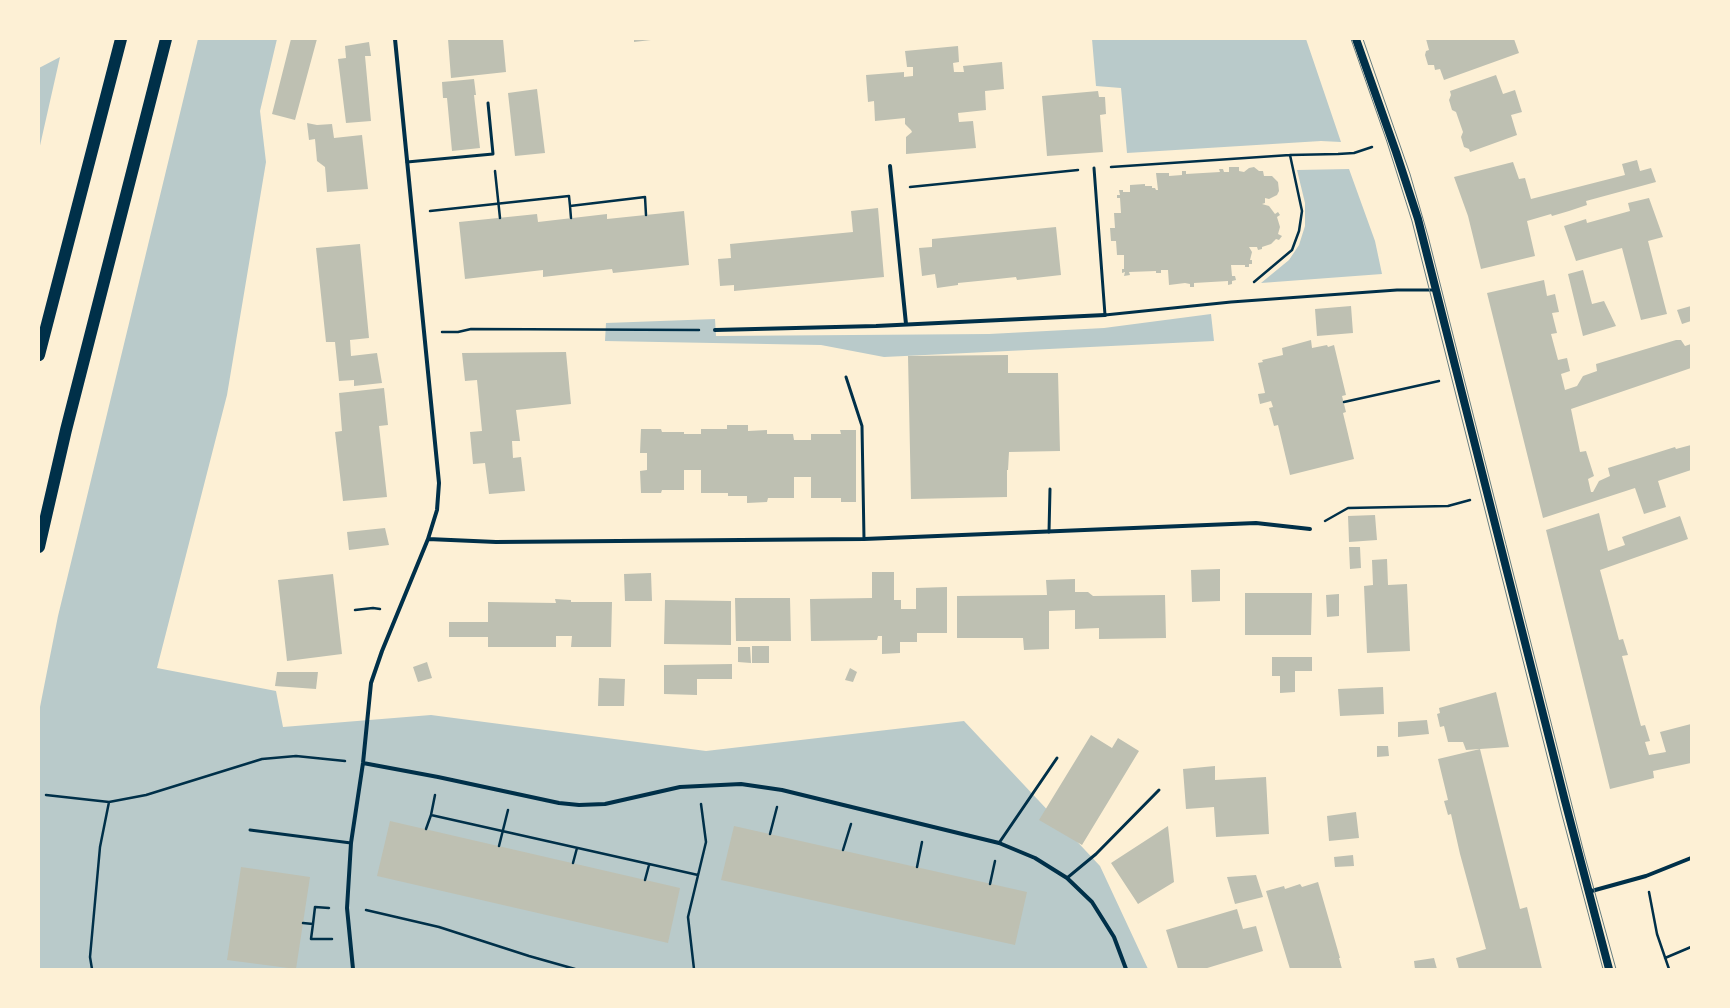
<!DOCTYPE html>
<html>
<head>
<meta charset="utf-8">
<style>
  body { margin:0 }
  #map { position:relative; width:1730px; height:1008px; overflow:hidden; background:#fdf0d5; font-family:"Varela Round",sans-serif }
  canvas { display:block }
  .frame { position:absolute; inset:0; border:40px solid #fdf0d5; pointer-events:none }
</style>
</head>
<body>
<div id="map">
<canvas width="1730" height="1008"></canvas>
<div class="frame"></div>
</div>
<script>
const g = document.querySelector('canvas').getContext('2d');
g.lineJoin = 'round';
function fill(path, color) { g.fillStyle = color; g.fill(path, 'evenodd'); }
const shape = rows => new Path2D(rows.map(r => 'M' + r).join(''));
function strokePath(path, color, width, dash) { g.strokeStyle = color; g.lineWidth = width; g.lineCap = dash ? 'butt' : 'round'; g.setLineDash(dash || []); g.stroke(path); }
fill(shape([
  [198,39,277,39,260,111,266,162,227,395,157,668,276,691,283,727,431,715,706,751,964,721,1100,866,1148,969,39,969,39,712,58,616],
  [1092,39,1306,39,1341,142,1321,141,1127,153,1121,88,1096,86],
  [60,57,39,150,39,68],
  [1349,169,1375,241,1382,274,1261,283,1289,260,1299,245,1305,226,1305,203,1297,170],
  [1211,314,1214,341,884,357,821,345,605,341,606,323,715,319,716,336,989,334,1104,328]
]), '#b9caca');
fill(shape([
  [291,39,317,39,295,120,272,114],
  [448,39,503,39,506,72,451,78],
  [634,39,651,39,651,40,634,42],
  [1426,39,1514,39,1519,53,1444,80,1440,69,1435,70,1434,65,1428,65,1425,55,1426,51,1429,50],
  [369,42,371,56,365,56,371,121,346,123,338,59,346,58,345,46],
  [958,46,959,62,953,63,954,72,964,72,963,66,1002,62,1004,89,985,91,986,110,958,113,959,122,973,121,976,148,906,154,906,137,912,132,911,130,905,124,905,118,875,121,874,101,868,102,866,75,904,72,904,77,913,76,913,67,907,67,905,51],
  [1496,75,1503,94,1515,90,1522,112,1511,115,1517,135,1470,152,1469,149,1464,147,1461,137,1463,132,1456,112,1452,110,1449,100,1451,95,1450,91],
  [474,79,476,95,474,95,480,148,452,151,447,98,443,98,442,82],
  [537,89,545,153,515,156,508,93],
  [1098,91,1099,97,1105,97,1106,114,1100,115,1103,152,1047,156,1042,96],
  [307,123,317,125,332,124,334,138,362,135,368,189,327,192,325,167,317,161,315,139,309,140],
  [1637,160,1640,171,1651,168,1656,182,1586,201,1587,205,1569,211,1552,216,1551,214,1527,221,1535,256,1481,269,1468,216,1454,177,1513,162,1519,179,1525,178,1531,199,1625,175,1622,164],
  [1229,167,1239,167,1239,171,1244,172,1249,168,1254,167,1259,171,1263,171,1264,176,1272,176,1278,182,1279,191,1277,195,1269,199,1265,198,1265,203,1262,204,1269,206,1275,214,1278,212,1280,215,1277,217,1280,227,1278,234,1282,236,1279,240,1276,239,1271,244,1262,247,1262,249,1258,250,1257,247,1249,247,1252,252,1250,260,1252,260,1252,264,1249,264,1249,267,1245,267,1245,265,1231,265,1232,276,1235,276,1236,280,1232,281,1232,284,1228,285,1228,281,1194,283,1194,287,1190,287,1190,284,1185,283,1169,285,1168,270,1161,270,1161,273,1156,273,1156,271,1129,272,1130,275,1124,276,1125,272,1122,273,1122,269,1124,269,1124,255,1117,255,1116,241,1111,241,1110,228,1115,228,1114,213,1121,213,1120,198,1117,198,1117,195,1120,195,1119,190,1123,190,1123,192,1130,192,1130,185,1145,184,1145,186,1152,186,1152,188,1155,188,1156,190,1158,190,1156,173,1169,173,1169,176,1182,175,1182,171,1186,171,1186,174,1220,172,1219,169,1223,169,1224,172,1229,172],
  [1649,198,1663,237,1648,241,1667,314,1641,320,1622,248,1576,261,1564,226,1586,219,1587,223,1630,211,1628,203],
  [878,208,884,277,734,291,734,285,720,286,718,259,731,258,730,244,853,232,851,211],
  [684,211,689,265,613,273,612,269,543,277,543,270,465,279,459,222,537,214,538,222,607,214,607,219],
  [1056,227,1061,275,1017,280,1016,277,988,280,958,283,958,285,937,288,935,274,922,276,919,248,932,247,932,239],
  [360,244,369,338,350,340,351,356,377,353,382,383,354,386,354,380,339,381,335,342,326,342,316,248],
  [1583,270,1592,304,1604,301,1616,326,1583,336,1568,274],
  [1544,280,1547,296,1555,294,1559,312,1552,313,1557,333,1551,334,1558,360,1567,358,1570,371,1561,374,1565,390,1577,386,1583,376,1597,371,1596,364,1676,340,1681,340,1685,346,1691,344,1691,368,1571,409,1580,452,1586,451,1594,476,1588,479,1591,492,1593,492,1599,481,1610,476,1608,468,1675,447,1676,449,1691,445,1691,470,1658,481,1666,507,1644,514,1635,488,1543,518,1487,293],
  [1351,306,1353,333,1317,336,1315,309],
  [1691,306,1691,321,1682,324,1677,310],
  [1311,340,1312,348,1327,345,1328,347,1334,345,1346,395,1342,396,1346,412,1343,413,1354,459,1290,475,1278,425,1274,426,1269,408,1273,407,1271,401,1260,404,1258,394,1265,393,1258,363,1263,362,1262,360,1283,355,1282,348],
  [566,352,571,404,516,410,520,441,512,441,513,458,521,457,525,491,489,494,485,463,473,464,470,432,482,431,477,380,465,381,462,353],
  [1008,355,1008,373,1058,373,1060,451,1009,452,1008,470,1007,470,1007,497,911,499,908,356],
  [384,388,388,425,379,426,387,497,343,501,335,432,342,431,339,393],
  [727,425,748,425,748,431,767,430,767,434,793,434,794,440,811,440,811,434,841,434,840,430,856,430,856,502,841,502,841,498,811,498,811,477,794,477,794,498,768,498,767,502,747,503,747,496,728,496,728,493,701,493,701,470,684,470,684,490,662,490,661,493,641,493,640,471,647,470,647,453,640,453,641,429,661,429,662,432,684,432,684,434,701,434,701,429,727,429],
  [1599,513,1608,551,1625,545,1622,537,1680,516,1688,539,1600,570,1619,640,1623,639,1628,655,1622,656,1641,726,1645,725,1650,741,1645,742,1649,755,1666,752,1660,732,1691,724,1691,763,1653,771,1654,778,1610,789,1546,530],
  [1375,515,1377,540,1349,542,1348,516],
  [385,528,389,545,349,550,347,532],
  [1349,547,1360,547,1361,568,1350,569],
  [1387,559,1388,585,1407,584,1410,651,1367,653,1364,586,1373,585,1372,560],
  [1220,569,1220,601,1192,602,1191,570],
  [872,572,894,572,894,600,901,600,901,609,916,609,916,588,947,587,947,633,917,633,917,642,900,642,900,653,882,654,882,636,878,636,877,640,811,641,810,599,872,598],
  [651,573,652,601,625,601,624,574],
  [333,574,342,654,287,661,278,580],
  [1075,579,1075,592,1088,592,1093,596,1165,595,1166,638,1099,639,1099,628,1075,629,1075,610,1049,611,1049,649,1024,650,1023,638,957,638,957,596,1047,595,1046,580],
  [1245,593,1312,593,1311,635,1245,635],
  [1339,594,1339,616,1327,617,1326,595],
  [735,598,790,598,791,641,736,641],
  [555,599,571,600,571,602,612,602,611,647,571,647,572,636,556,636,556,647,488,647,488,637,449,637,449,622,488,622,488,602,556,603],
  [665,600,731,601,731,645,664,644],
  [752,646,769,646,769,663,752,663],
  [738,647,750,647,751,663,738,662],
  [1272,657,1312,657,1312,671,1295,671,1295,692,1280,693,1280,676,1272,676],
  [427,662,432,678,418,682,413,667],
  [732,664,732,679,697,679,697,695,664,694,664,665],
  [850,668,857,672,853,682,845,680],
  [277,672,318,672,316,689,275,686],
  [599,678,625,679,624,706,598,706],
  [1383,687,1384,714,1340,716,1338,689],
  [1496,692,1509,747,1480,749,1520,909,1527,907,1542,969,1459,969,1456,958,1486,949,1460,854,1451,814,1448,815,1444,801,1448,800,1438,759,1480,749,1466,750,1463,742,1448,742,1444,726,1440,727,1437,714,1440,713,1439,708],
  [1427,720,1429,734,1398,737,1398,722],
  [1091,735,1112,748,1118,738,1139,751,1082,845,1039,820],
  [1377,746,1388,746,1389,756,1377,757],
  [1215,766,1215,780,1266,777,1269,834,1216,837,1214,807,1186,809,1183,769],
  [1356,812,1359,838,1329,841,1327,816],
  [390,821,680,888,668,943,377,876],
  [734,826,1027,892,1015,945,721,880],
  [1168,826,1174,882,1138,904,1111,863],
  [1353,855,1354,866,1335,867,1334,857],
  [241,867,310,877,296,969,227,960],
  [1256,875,1263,897,1235,904,1227,877],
  [1318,882,1340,958,1339,958,1342,969,1290,969,1266,891,1284,886,1285,889,1300,884,1302,887],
  [1237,909,1243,929,1256,926,1263,951,1204,969,1178,969,1166,930],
  [1434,958,1437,969,1415,969,1414,961]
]), '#bec0b2');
strokePath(shape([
  [1111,167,1290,155,1338,154,1354,153,1372,147],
  [495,171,500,218],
  [910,187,1078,170],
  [570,206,571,218],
  [430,211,569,196,570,206,645,197,646,215],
  [1254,282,1292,250,1299,231,1302,211,1290,155],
  [442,332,458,332,471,329,699,330],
  [1344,402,1439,381],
  [1325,521,1348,508,1448,506,1470,500],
  [355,610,373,608,380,609],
  [46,795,109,802,146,795,262,759,296,756,345,761],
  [435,795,431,815,698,875],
  [426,829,431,815],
  [770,834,777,807],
  [499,846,508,810],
  [843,850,851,824],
  [573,863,577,848],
  [917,867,922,842],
  [645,880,649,865],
  [990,884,995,861],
  [1649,892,1657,934,1669,969],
  [366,910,439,927,529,956,575,969],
  [303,923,313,924,311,939,332,939],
  [313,924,315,907,329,908],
  [1665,958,1691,947],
  [92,969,90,957,100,847,109,802],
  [694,969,688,917,706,842,701,804]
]), '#003049', 2.5);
strokePath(shape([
  [407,162,493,154,488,103],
  [1094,168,1105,315,1231,302,1397,290,1435,290],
  [846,377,862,426,864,539],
  [1049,532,1050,489],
  [250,830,351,843],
  [999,843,1057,758],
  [1067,878,1096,854,1159,790]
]), '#003049', 3);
strokePath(shape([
  [395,39,439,483,437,510,428,539,496,542,864,539,1256,523,1310,529],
  [890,166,906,324],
  [715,330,876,326,1105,315],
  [363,763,438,777,559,803,579,805,605,804,680,787,741,784,782,790,999,843,1035,858,1067,878,1092,902,1114,937,1126,969],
  [1588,892,1646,876,1691,858],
  [353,969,347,908,351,843,363,763,371,683,382,651,428,539]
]), '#003049', 4);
strokePath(shape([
  [1356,39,1396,152,1418,219,1565,801,1609,969]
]), '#003049', 8);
strokePath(shape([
  [39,355,121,39],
  [39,547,66,430,166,39]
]), '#003049', 12);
strokePath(shape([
  [1351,39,1387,142,1412,221,1562,815,1603,969],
  [1363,39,1410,174,1428,236,1584,853,1616,969]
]), '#657d81', 1);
</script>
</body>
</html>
